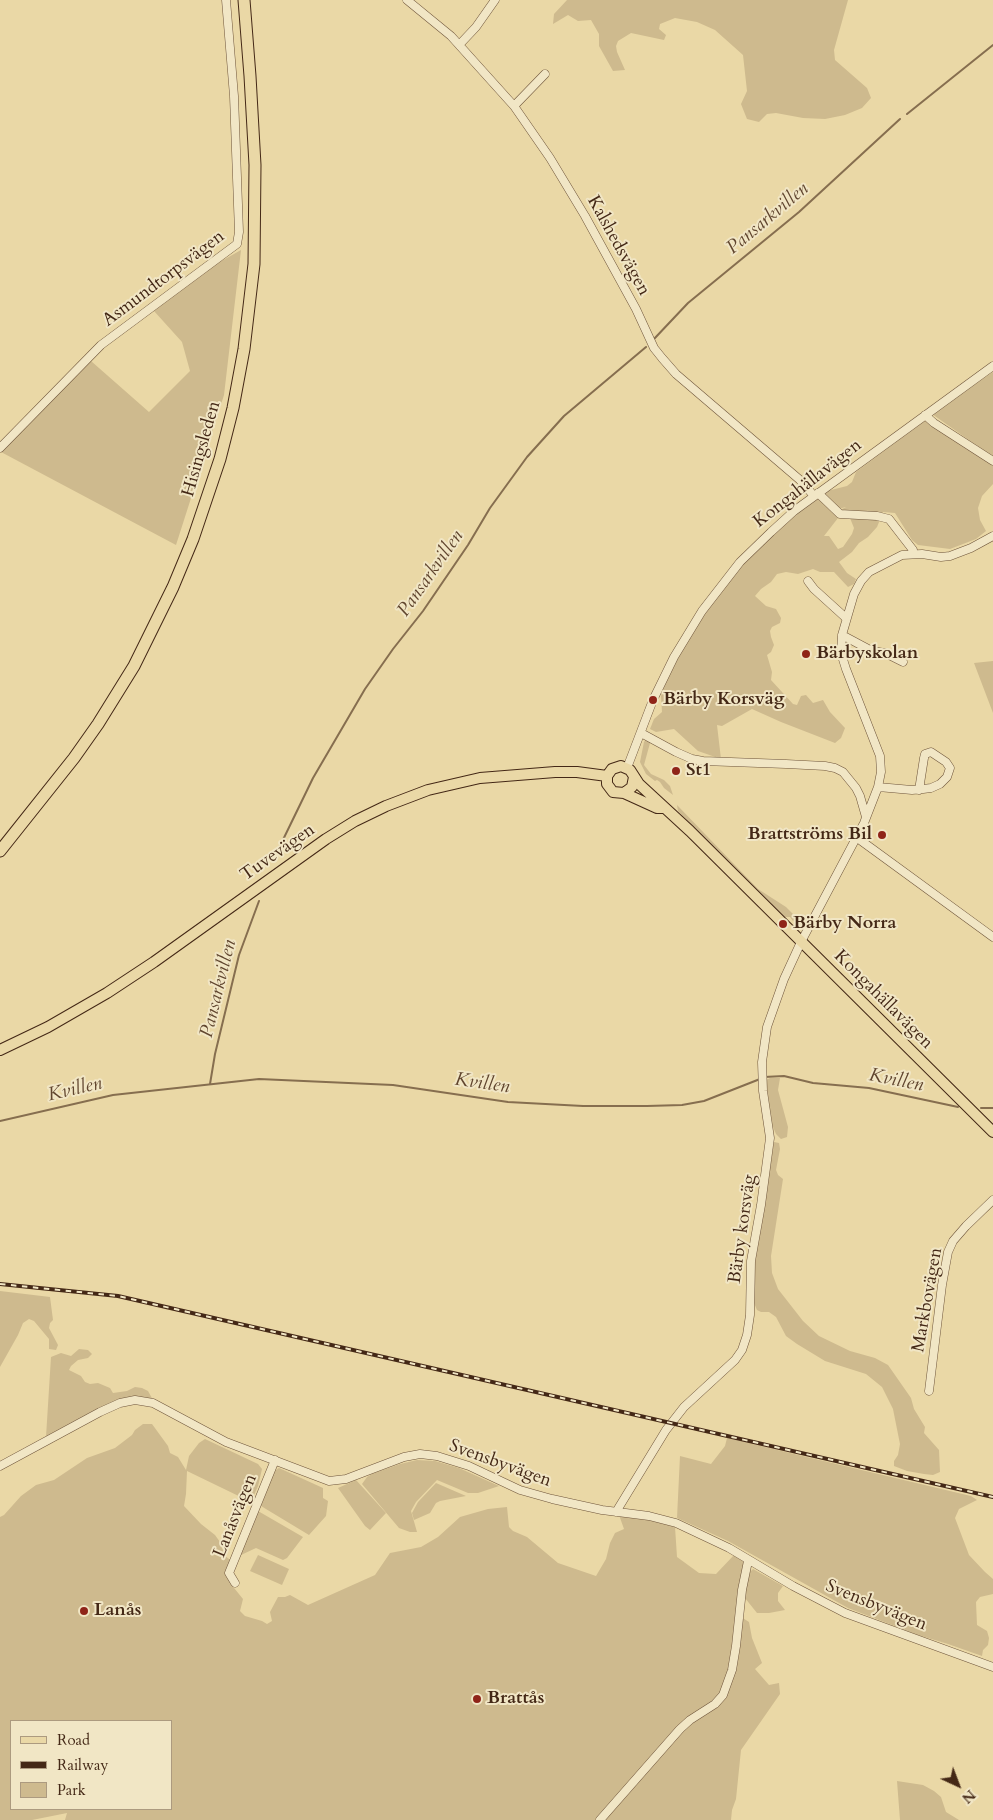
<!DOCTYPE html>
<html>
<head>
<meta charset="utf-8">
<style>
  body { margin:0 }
  #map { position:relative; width:993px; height:1820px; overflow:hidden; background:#ead8a6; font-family:Cardo,serif }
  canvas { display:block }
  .legend { position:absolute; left:10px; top:1720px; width:162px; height:90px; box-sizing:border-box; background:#f1e6c5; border:1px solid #ac9a7f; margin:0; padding:6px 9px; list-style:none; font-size:15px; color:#442816 }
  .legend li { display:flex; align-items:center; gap:10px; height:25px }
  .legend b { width:25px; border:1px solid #ac9a7f }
  .north { position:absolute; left:933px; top:1760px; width:50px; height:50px; -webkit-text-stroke:4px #f1e6c5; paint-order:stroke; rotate:137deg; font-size:14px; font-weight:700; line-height:20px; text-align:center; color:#442816 }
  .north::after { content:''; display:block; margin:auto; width:18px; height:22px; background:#442816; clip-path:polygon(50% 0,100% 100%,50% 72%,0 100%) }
</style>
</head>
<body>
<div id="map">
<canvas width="993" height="1820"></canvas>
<ul class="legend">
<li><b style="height:6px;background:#ead8a6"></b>Road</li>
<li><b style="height:6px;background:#442816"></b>Railway</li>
<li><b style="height:14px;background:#ceba8e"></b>Park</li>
</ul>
<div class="north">N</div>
</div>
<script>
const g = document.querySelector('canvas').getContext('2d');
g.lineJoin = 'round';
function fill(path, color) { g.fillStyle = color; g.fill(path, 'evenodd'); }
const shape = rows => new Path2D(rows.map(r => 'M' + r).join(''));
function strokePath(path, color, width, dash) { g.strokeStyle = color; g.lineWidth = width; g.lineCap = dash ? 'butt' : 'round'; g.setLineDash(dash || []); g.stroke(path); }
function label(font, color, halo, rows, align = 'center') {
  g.font = font + ' Cardo,serif'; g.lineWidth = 4; g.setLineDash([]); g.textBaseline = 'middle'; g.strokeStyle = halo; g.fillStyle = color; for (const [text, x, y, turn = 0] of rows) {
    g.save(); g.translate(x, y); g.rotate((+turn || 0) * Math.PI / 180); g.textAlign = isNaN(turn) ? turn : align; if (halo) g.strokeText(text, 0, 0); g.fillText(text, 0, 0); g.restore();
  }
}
fill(shape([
  [567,0,848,0,834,50,835,60,867,88,871,98,862,108,845,115,825,119,803,118,776,113,767,114,759,122,747,119,741,104,747,91,743,55,715,30,697,22,675,18,660,24,659,29,666,35,664,40,631,33,618,41,616,46,617,52,625,70,613,71,599,46,599,34,591,20,578,21,568,15,553,24,554,14],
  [241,250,224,395,176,545,1,452,10,441,91,361,149,412,190,371,182,342,154,311,218,263],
  [993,372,993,457,932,414],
  [926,420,993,463,993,484,982,496,978,508,980,520,986,531,976,539,950,549,918,545,912,540,895,513,883,512,877,527,868,537,859,543,852,552,839,562,847,573,856,579,854,584,848,587,834,572,820,572,813,569,798,574,786,572,777,574,771,582,761,589,755,596,766,606,776,609,781,618,780,623,772,627,770,631,771,637,774,645,771,652,767,655,772,672,771,680,793,704,797,705,801,696,806,695,813,703,823,700,830,712,845,728,841,738,835,743,781,722,752,709,722,726,717,725,721,759,698,751,674,729,656,732,650,729,654,719,662,712,661,696,666,681,680,654,708,608,747,560,788,520,816,499,819,499,838,518,824,536,829,536,838,549,843,547,852,534,854,528,850,518,840,510,846,507,838,509,823,494,827,491,847,486,852,482,856,472],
  [993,661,993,713,974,663],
  [647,738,650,740,650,743,644,765,651,774,664,780,670,786,673,795,664,788,660,782,657,780,655,781,646,774,640,762,644,742],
  [677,805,758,889,786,907,797,918,793,921,790,917,784,917,772,908,678,811],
  [770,1078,780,1078,778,1090,788,1127,787,1137,781,1139,776,1134,773,1127,766,1080],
  [774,1142,779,1143,780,1149,776,1170,778,1175,783,1179,771,1256,772,1273,778,1289,803,1321,819,1336,850,1351,875,1358,888,1365,911,1398,914,1409,925,1427,924,1433,939,1450,940,1472,933,1475,924,1474,907,1471,894,1466,894,1461,898,1455,900,1444,893,1409,882,1387,866,1374,825,1361,797,1344,786,1336,776,1317,769,1312,761,1312,757,1310,754,1303,754,1268],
  [0,1291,50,1297,53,1320,50,1323,49,1328,58,1345,56,1350,49,1349,49,1339,34,1321,29,1319,23,1323,18,1335,0,1367],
  [79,1349,88,1350,92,1354,88,1358,78,1360,71,1366,69,1370,81,1376,85,1382,90,1384,98,1383,110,1388,113,1393,127,1391,135,1387,142,1388,148,1391,153,1400,105,1406,46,1437,51,1357,61,1353,71,1356],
  [143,1424,152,1424,168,1446,170,1453,178,1457,186,1470,189,1456,199,1443,205,1439,258,1464,262,1469,258,1486,251,1502,187,1471,186,1494,184,1506,201,1524,215,1535,220,1542,225,1556,236,1564,230,1583,243,1599,240,1611,245,1616,262,1621,267,1624,272,1621,270,1612,278,1597,285,1597,290,1595,308,1605,375,1575,390,1553,421,1547,438,1537,460,1517,488,1509,507,1507,509,1527,513,1531,527,1537,558,1563,596,1576,606,1559,610,1543,615,1533,624,1529,619,1515,655,1521,675,1527,677,1557,699,1573,716,1574,734,1555,741,1560,746,1564,738,1615,749,1622,752,1638,762,1663,755,1669,769,1685,779,1683,780,1694,741,1750,736,1799,732,1810,731,1820,65,1820,67,1813,32,1820,0,1820,0,1517,4,1515,21,1496,36,1485,54,1480,87,1458,115,1448,132,1435,135,1430],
  [11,1721,171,1721,171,1809,11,1809],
  [727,1438,971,1496,977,1500,959,1509,955,1518,969,1555,985,1572,993,1579,993,1594,980,1597,976,1602,977,1625,987,1631,989,1638,988,1645,983,1650,982,1656,948,1644,918,1635,848,1608,728,1541,677,1518,680,1456,711,1464,725,1446],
  [417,1460,435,1461,459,1468,499,1486,478,1493,468,1493,437,1480,416,1502,411,1511,417,1532,410,1532,399,1528,362,1484,367,1477,372,1474,400,1464],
  [279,1468,323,1488,323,1498,328,1501,326,1516,309,1535,261,1506,274,1471],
  [356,1480,386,1513,370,1530,365,1526,338,1488],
  [436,1483,466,1496,440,1501,436,1503,430,1513,414,1520,412,1513,418,1502],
  [258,1511,303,1537,287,1558,283,1560,256,1548,241,1555,239,1554],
  [258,1555,289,1569,282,1585,250,1571],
  [753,1569,783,1586,778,1593,778,1601,785,1610,769,1613,757,1613,745,1598,747,1581,750,1572],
  [897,1781,923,1785,934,1791,941,1797,946,1812,959,1820,900,1820]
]), '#ceba8e');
strokePath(shape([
  [907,114,993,45],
  [654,339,688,303,799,212,900,119],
  [279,848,313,778,365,689,393,649,423,611,468,545,490,508,527,457,564,416,646,347],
  [764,1077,784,1076,813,1083,869,1088,958,1107],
  [210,1084,215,1054,239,955,259,901],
  [981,1108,993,1108],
  [0,1121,113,1095,259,1079,393,1085,508,1102,583,1106,647,1106,682,1105,704,1101,760,1079]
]), '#866e4f', 2);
const minor = shape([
  [407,0,451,36,514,106,550,158,585,216,636,309,654,348,662,358,676,374,800,480,814,496],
  [460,44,476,27,495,0],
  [514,106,545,74],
  [925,415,934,423,993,461],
  [0,448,101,345,237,244,239,232,234,96,226,0],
  [818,493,840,514,877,516,889,519,913,550,913,554],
  [808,581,814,589,846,618],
  [842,635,872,651,885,653,903,662],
  [641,733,676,752,692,759,703,761,786,764,825,766,835,768,843,772,856,788,860,796,866,817],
  [627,768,653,700,674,657,702,611,740,562,771,532,794,511,993,366],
  [878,787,912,790,923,789,931,788,940,784,947,777,950,768,946,762,931,752,925,754,924,758,919,790],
  [856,837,993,937],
  [929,1391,942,1285,948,1252,953,1241,966,1226,993,1200],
  [0,1466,100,1412,120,1403,135,1400,153,1403,226,1442,329,1481,346,1479,404,1457,420,1454,437,1456,469,1466,520,1490,552,1499,602,1510,649,1516,676,1523,729,1548,793,1586,845,1613,993,1667],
  [616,1512,666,1430,684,1407,735,1360,742,1350,747,1335,750,1315,751,1261,761,1205,770,1138,763,1091,762,1062,767,1027,784,979,801,942,864,823,878,787,881,772,880,756,846,669,841,653,842,635,854,594,861,581,869,572,902,555,922,554,941,557,950,556,971,548,993,536],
  [235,1583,229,1573,275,1460],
  [600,1820,680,1729,690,1720,715,1704,723,1695,732,1670,736,1646,742,1590,748,1561]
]);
const major = shape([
  [634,777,632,787,624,793,613,792,607,784,607,776,612,769,621,766,630,770,639,784,690,831,993,1132],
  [624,793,657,808,664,808],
  [0,1050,48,1027,107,993,154,962,326,839,355,821,386,806,428,790,480,778,555,772,577,772,607,776]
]);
const highway = shape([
  [0,851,74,758,98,724,134,666,173,587,193,539,220,459,233,408,244,349,254,264,255,165,250,76,244,0]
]);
strokePath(minor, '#6e543a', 9);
strokePath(major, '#442816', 12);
strokePath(highway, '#442816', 13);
strokePath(minor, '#f1e6c5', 8);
strokePath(major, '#ead8a6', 10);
strokePath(highway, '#ead8a6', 11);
const rail = shape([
  [0,1284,118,1296,993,1497]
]);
strokePath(rail, '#442816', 4);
strokePath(rail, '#f1e6c5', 2, [5.5]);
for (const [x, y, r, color] of [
  [806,654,5,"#8f2418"],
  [653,700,5,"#8f2418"],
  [676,771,5,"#8f2418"],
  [882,835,5,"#8f2418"],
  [783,924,5,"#8f2418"],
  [84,1611,5,"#8f2418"],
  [477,1699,5,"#8f2418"]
]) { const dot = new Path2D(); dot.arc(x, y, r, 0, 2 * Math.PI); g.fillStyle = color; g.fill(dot); strokePath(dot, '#f1e6c5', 2); }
label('18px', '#442816', '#f1e6c5', [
  ["Kalshedsvägen",618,246,61],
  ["Asmundtorpsvägen",164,279,-37],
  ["Hisingsleden",202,449,-74],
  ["Kongahällavägen",808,484,-38],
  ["Tuvevägen",278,853,-35],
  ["Kongahällavägen",883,1000,45],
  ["Bärby korsväg",743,1229,-82],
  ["Markbovägen",928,1300,-80],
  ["Svensbyvägen",500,1464,20],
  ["Lanåsvägen",236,1516,-68],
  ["Svensbyvägen",876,1606,22]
]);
label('bold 18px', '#442816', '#f1e6c5', [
  ["Bärbyskolan",816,654],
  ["Bärby Korsväg",663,700],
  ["St1",686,771],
  ["Brattströms Bil",872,835,"right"],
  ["Bärby Norra",793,924],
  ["Lanås",94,1611],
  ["Brattås",487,1699]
], 'left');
label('italic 19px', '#60452e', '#f1e6c5', [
  ["Pansarkvillen",768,219,-40],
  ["Pansarkvillen",431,574,-55],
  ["Pansarkvillen",219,989,-76],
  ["Kvillen",896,1081,11],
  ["Kvillen",482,1084,8],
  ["Kvillen",75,1090,-13]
]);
</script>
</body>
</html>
